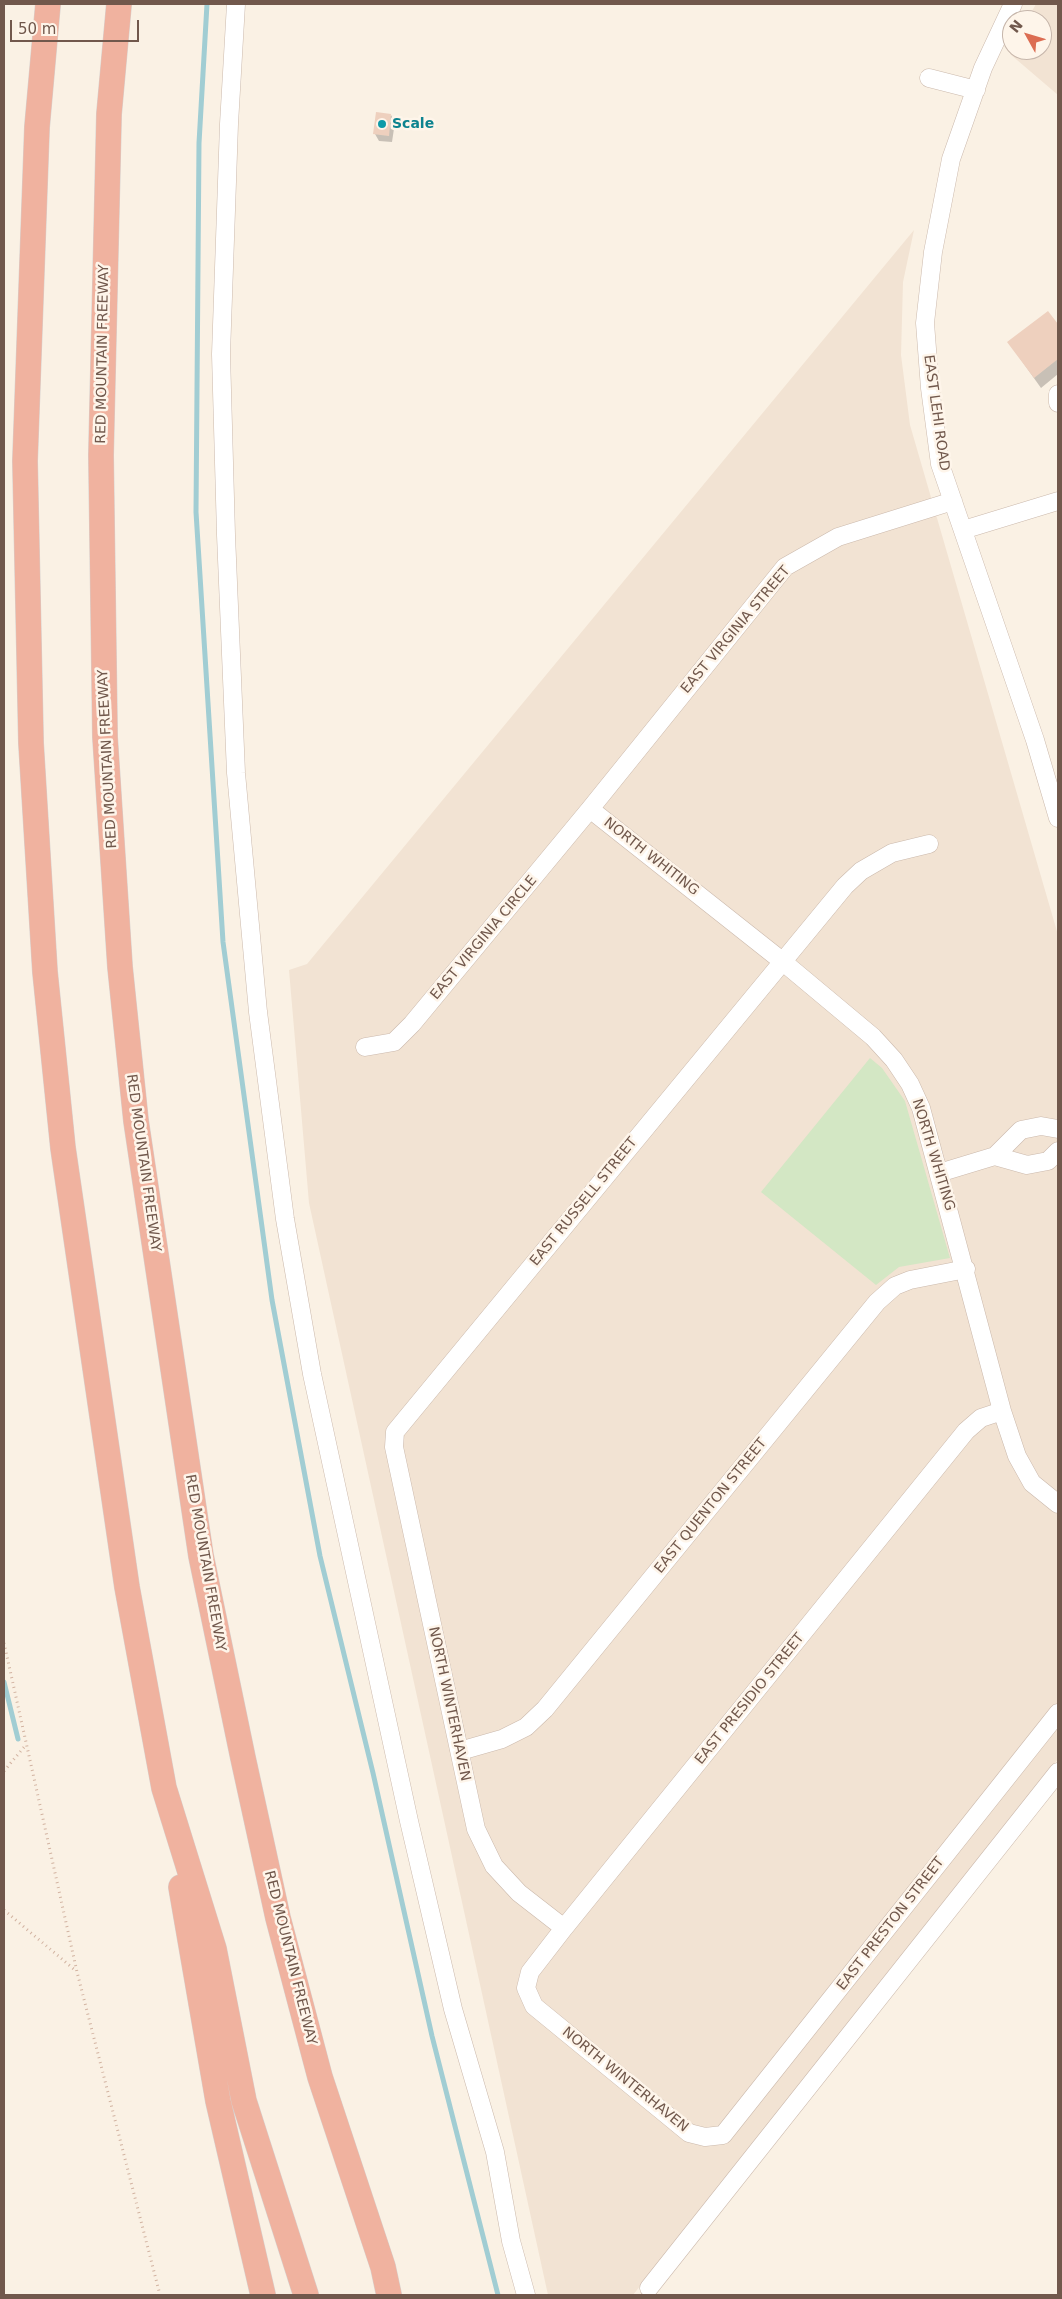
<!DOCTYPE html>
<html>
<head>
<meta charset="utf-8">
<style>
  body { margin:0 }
  #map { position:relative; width:1062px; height:2299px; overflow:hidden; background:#faf1e4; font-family:"DejaVu Sans",sans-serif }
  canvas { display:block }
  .frame { position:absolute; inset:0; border:5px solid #71584c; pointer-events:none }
  .north { position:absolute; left:1002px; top:10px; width:50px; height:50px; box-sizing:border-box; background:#fef5ea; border:1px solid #c6b6ab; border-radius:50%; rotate:309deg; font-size:14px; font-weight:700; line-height:20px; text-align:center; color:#71584c }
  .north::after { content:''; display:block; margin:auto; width:18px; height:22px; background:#dc6d52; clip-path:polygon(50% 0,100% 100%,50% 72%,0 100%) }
  .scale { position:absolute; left:10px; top:20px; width:129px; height:22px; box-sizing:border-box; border:2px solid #71584c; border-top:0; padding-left:6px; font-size:15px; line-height:18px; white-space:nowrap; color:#71584c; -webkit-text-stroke:4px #fef5ea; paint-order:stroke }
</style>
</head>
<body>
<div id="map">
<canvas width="1062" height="2299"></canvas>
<div class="frame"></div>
<div class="north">N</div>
<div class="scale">50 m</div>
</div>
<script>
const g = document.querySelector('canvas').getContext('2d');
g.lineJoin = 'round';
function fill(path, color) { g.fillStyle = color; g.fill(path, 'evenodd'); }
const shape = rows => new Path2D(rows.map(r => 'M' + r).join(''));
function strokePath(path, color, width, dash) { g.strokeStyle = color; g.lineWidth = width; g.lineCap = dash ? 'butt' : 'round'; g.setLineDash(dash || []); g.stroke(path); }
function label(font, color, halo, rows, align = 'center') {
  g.font = font + ' "DejaVu Sans",sans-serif'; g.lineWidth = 5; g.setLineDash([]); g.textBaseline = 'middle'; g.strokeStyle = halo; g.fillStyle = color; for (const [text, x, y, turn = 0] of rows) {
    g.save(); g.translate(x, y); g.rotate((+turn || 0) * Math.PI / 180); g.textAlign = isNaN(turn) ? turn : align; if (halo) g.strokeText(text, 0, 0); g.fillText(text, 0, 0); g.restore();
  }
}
fill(shape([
  [1036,4,1058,4,1058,95,1010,54,1012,50,1042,50,1042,20,1027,20],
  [914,230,903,282,901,355,910,425,1058,935,1058,1759,633,2295,548,2295,309,1203,289,970,307,964]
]), '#f2e3d3');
fill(shape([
  [870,1058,882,1068,905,1101,950,1258,899,1267,876,1285,761,1192]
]), '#d3e7c4');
fill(shape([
  [391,115,395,122,392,142,379,141,375,134],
  [1048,313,1058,326,1058,374,1041,388,1009,343]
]), '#0003');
strokePath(shape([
  [207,4,199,143,196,512,223,942,272,1300,320,1556,373,1773,432,2036,498,2295],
  [4,1682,18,1739]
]), '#a1cdd3', 5);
fill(shape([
  [376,112,391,114,389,136,373,134],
  [1048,311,1058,324,1058,359,1034,378,1007,342]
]), '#eed0be');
const minor = shape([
  [236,4,229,124,221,354,226,535,236,773,258,1012,285,1219,312,1374,409,1821,453,2009,495,2152,511,2241,526,2295],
  [1013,4,983,68,951,159,933,252,925,323,930,388,940,464,1035,740,1058,818],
  [929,78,976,90],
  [1058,394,1058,403],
  [963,530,1058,501],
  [590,809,782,961,873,1037,894,1060,910,1084,921,1108,1002,1411,1017,1456,1032,1483,1058,1504],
  [365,1047,394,1042,412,1024,590,809,785,567,838,537,953,501],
  [995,1156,1027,1165,1048,1161,1058,1151],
  [939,1173,995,1156,1021,1130,1041,1126,1058,1129],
  [1002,1411,981,1418,966,1431,564,1928,530,1972,526,1988,534,2006,689,2133,705,2137,723,2135,1058,1713],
  [460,1751,502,1739,526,1727,545,1709,877,1302,895,1286,910,1280,966,1269],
  [564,1928,519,1893,494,1866,476,1829,394,1447,395,1432,845,886,861,871,892,853,929,844],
  [649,2288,1058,1772]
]);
const highway = shape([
  [48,4,37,127,25,461,31,743,45,972,63,1148,127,1587,164,1788,214,1949,244,2101,306,2295],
  [119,4,109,114,101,455,105,737,120,967,136,1121,201,1556,243,1758,278,1918,320,2077,383,2267,389,2295],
  [181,1887,218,2101,263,2295]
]);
strokePath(minor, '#cbb9ac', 19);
strokePath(highway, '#d7d0cd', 26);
strokePath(shape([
  [4,1643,77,1972,160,2295],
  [4,1771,25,1746],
  [4,1910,76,1971]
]), '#d2b3a1', 3, [1, 4]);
strokePath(minor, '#fff', 18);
strokePath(highway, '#f0b29f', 25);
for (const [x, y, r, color] of [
  [382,124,5,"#0f9aa8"]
]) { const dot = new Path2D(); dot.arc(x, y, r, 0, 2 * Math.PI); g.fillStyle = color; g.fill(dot); strokePath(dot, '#fef5ea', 2); }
label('bold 14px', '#0d838f', '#fef5ea', [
  ["Scale",392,124]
], 'left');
label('14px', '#71584c', '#fef5ea', [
  ["RED MOUNTAIN FREEWAY",103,354,-89],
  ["EAST LEHI ROAD",936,413,82],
  ["EAST VIRGINIA STREET",736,630,-50],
  ["RED MOUNTAIN FREEWAY",108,759,-93],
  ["NORTH WHITING",651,857,38],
  ["EAST VIRGINIA CIRCLE",484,938,-50],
  ["NORTH WHITING",933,1155,73],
  ["RED MOUNTAIN FREEWAY",143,1163,82],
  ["EAST RUSSELL STREET",584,1202,-51],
  ["EAST QUENTON STREET",711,1506,-51],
  ["RED MOUNTAIN FREEWAY",205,1563,80],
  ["EAST PRESIDIO STREET",750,1699,-51],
  ["NORTH WINTERHAVEN",449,1704,78],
  ["EAST PRESTON STREET",891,1924,-52],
  ["RED MOUNTAIN FREEWAY",290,1958,76],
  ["NORTH WINTERHAVEN",625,2080,39]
]);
</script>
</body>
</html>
